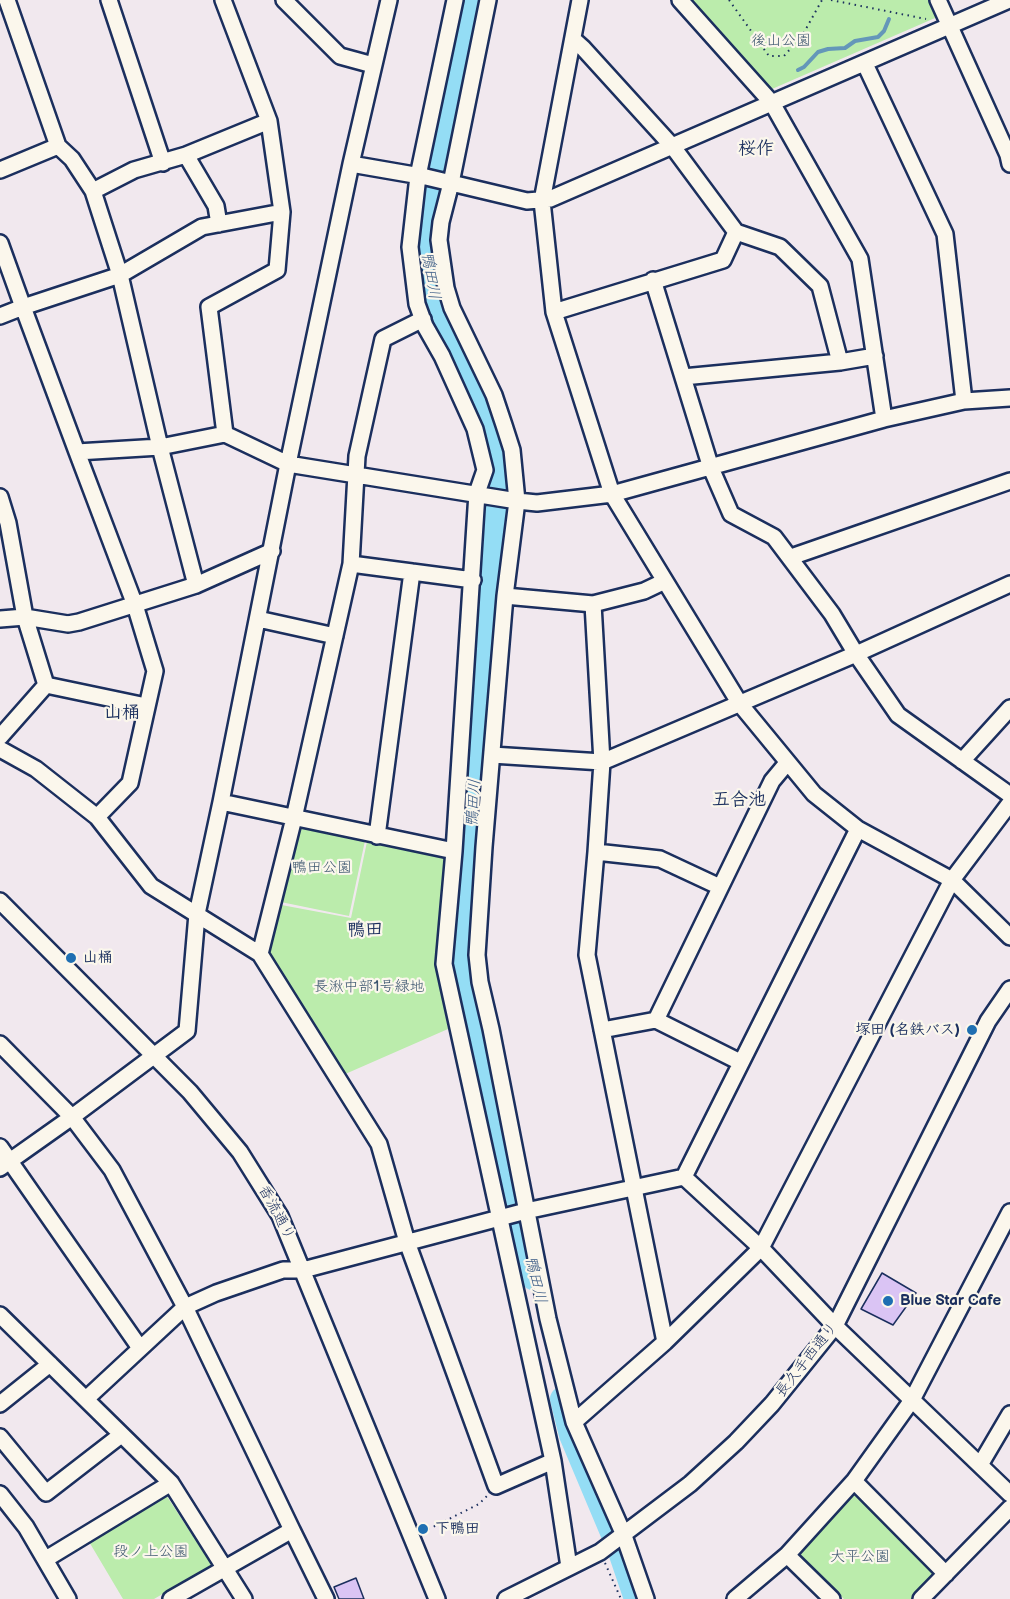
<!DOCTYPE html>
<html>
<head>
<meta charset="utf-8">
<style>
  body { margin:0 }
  canvas { display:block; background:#f1e8ee }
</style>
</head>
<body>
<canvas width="1010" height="1599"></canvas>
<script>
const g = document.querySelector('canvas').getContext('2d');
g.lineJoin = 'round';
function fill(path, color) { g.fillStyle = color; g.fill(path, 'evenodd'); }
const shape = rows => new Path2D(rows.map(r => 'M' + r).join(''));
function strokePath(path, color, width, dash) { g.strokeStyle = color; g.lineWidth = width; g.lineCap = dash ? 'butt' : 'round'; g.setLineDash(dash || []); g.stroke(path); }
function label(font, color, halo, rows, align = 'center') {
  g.font = font + ' "Balsamiq Sans","Klee One",sans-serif'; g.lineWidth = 4.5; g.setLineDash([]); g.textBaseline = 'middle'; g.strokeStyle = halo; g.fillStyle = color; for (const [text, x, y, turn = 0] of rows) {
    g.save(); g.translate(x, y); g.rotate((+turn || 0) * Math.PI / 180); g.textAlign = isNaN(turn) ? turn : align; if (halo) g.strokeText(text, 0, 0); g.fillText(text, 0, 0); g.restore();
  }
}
fill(shape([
  [688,0,933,0,938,9,935,18,772,89,768,87],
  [297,823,366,836,349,916,276,901],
  [368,837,446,859,436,966,448,1029,343,1075,263,952,276,904,351,918],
  [852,1493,937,1573,911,1599,844,1599,798,1554],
  [166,1495,212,1565,154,1599,123,1599,88,1540]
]), '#bbecac');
strokePath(shape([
  [798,70,804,67,818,52,828,49,845,48,855,41,878,37,884,31,889,19]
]), '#6497b9', 4);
strokePath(shape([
  [471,0,431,193,424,256,425,277,431,298,468,373,491,434,498,483,464,901,462,962,533,1278],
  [562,1399,571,1435,619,1549,636,1599]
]), '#94ddf5', 24);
const building = shape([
  [882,1273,916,1293,893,1325,861,1309,882,1273],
  [356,1578,364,1599,339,1599,334,1587,356,1578]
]);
fill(building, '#dac4f4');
strokePath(building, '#1b2f5e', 1.5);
const minor = shape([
  [7,0,58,146,72,159,93,191,120,275,202,227,282,212],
  [109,0,163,163],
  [223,0,269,121,282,212,277,270,209,307,225,434],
  [284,0,340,56,373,65],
  [455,0,418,176,410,247,417,304,425,326,442,356,475,429,485,470,477,493,454,851,444,964,553,1461,569,1567],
  [580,0,542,201,554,312,612,494,740,704,814,794,858,829,952,880,1010,937],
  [680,0,772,103,860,259,884,419],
  [938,0,1008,155,1010,164],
  [865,64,945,234,964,401],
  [186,155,216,206,219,224],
  [351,164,426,177,527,201,550,199,1009,0],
  [0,170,58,146],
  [93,191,134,170,186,155,269,121],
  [736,232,780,247,820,286,840,362],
  [0,243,23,307,0,316],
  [653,280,711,468,731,514,774,537,832,614,856,654,898,715,1010,795],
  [554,312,723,260,736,232,673,147,583,48,573,39],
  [683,377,840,362,875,356],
  [77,452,160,447,120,275,23,307,77,452,135,605,155,671,130,783,97,817],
  [0,497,8,523,25,617,46,685,0,737],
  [791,557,1010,481],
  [351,564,357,456,383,339,423,319],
  [196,585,272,551],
  [505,596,593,604,644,591,665,581],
  [593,604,602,762,596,852,587,955,665,1342],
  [0,619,25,617,68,624,79,622,196,585,160,447,225,434,288,464,351,164,389,0],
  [258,619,335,636],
  [46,685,146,706],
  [0,749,36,769,97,817,151,886,260,954,379,1144,407,1242,496,1486,553,1461],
  [492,755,602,762,856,654,1010,584],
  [962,761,1010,708],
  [221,802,454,851],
  [377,836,412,572],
  [596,852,660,859,720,887],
  [0,901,190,1092,240,1152,280,1216,437,1599],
  [260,954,294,818,351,564,473,580],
  [656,1020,772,781,787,763],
  [602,1030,656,1020,740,1062],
  [0,1044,72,1117,112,1170,185,1307,292,1530,171,1599],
  [0,1147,140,1348],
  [0,1168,72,1117,187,1031,197,914,221,802,288,464,517,501,512,450,504,425,494,395,452,308,446,288,439,240,441,222,451,183,488,0],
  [684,1177,858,829],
  [0,1315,171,1483,244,1599],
  [86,1399,185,1307,216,1293,283,1270,303,1270,526,1211,684,1177,761,1248,835,1326,1010,1494],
  [0,1404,50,1364],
  [574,1422,665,1342,761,1248,952,880,1010,803],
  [0,1437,46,1493,121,1435],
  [980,1465,1010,1414],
  [854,1481,946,1574],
  [0,1494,26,1527,68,1599],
  [292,1530,326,1599],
  [787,1555,832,1599],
  [46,1559,171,1483],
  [506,1599,600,1552,690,1484,736,1442,772,1404,835,1326,988,1021,1010,989],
  [646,1599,623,1533,574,1422,548,1319,491,1029,480,982,477,955,484,847,505,596,517,501,537,503,612,494,884,419,964,401,1010,398],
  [735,1599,787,1555,854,1481,912,1400,1010,1212],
  [921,1599,1010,1508]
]);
strokePath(minor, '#1b2f5e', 20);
strokePath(shape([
  [729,0,769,56,784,56,802,36,822,0],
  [831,0,926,19],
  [423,1532,479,1504,488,1495],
  [605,1563,621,1599]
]), '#1b2f5e', 2, [1.5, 4.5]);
strokePath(minor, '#fbf7ec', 15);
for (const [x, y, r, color] of [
  [71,958,6,"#1f6fb2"],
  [972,1030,6,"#1f6fb2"],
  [888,1301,6,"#1f6fb2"],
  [423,1529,6,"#1f6fb2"]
]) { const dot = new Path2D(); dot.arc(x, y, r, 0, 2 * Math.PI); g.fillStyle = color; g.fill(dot); strokePath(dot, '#fbf7ec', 2); }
label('15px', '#3b556e', '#fbf7ec', [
  ["後山公園",781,41],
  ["鴨田公園",322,868],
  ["長湫中部1号緑地",369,987],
  ["段ノ上公園",151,1552],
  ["大平公園",860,1557]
]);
label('bold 15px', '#1b2f5e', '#fbf7ec', [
  ["山桶",83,958],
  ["塚田 (名鉄バス)",960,1030,"right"],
  ["Blue Star Cafe",900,1301],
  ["下鴨田",435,1529]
], 'left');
label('15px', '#1b2f5e', '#fbf7ec', [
  ["香流通り",276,1213,62],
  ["長久手西通り",807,1360,-52]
]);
label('italic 16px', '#395a84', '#fbf7ec', [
  ["鴨田川",430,276,80],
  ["鴨田川",474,803,-86],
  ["鴨田川",535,1280,77]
]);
label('bold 18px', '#1b2f5e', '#fbf7ec', [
  ["桜作",756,149],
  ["山桶",122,713],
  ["五合池",739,800],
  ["鴨田",365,930]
]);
</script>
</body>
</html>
